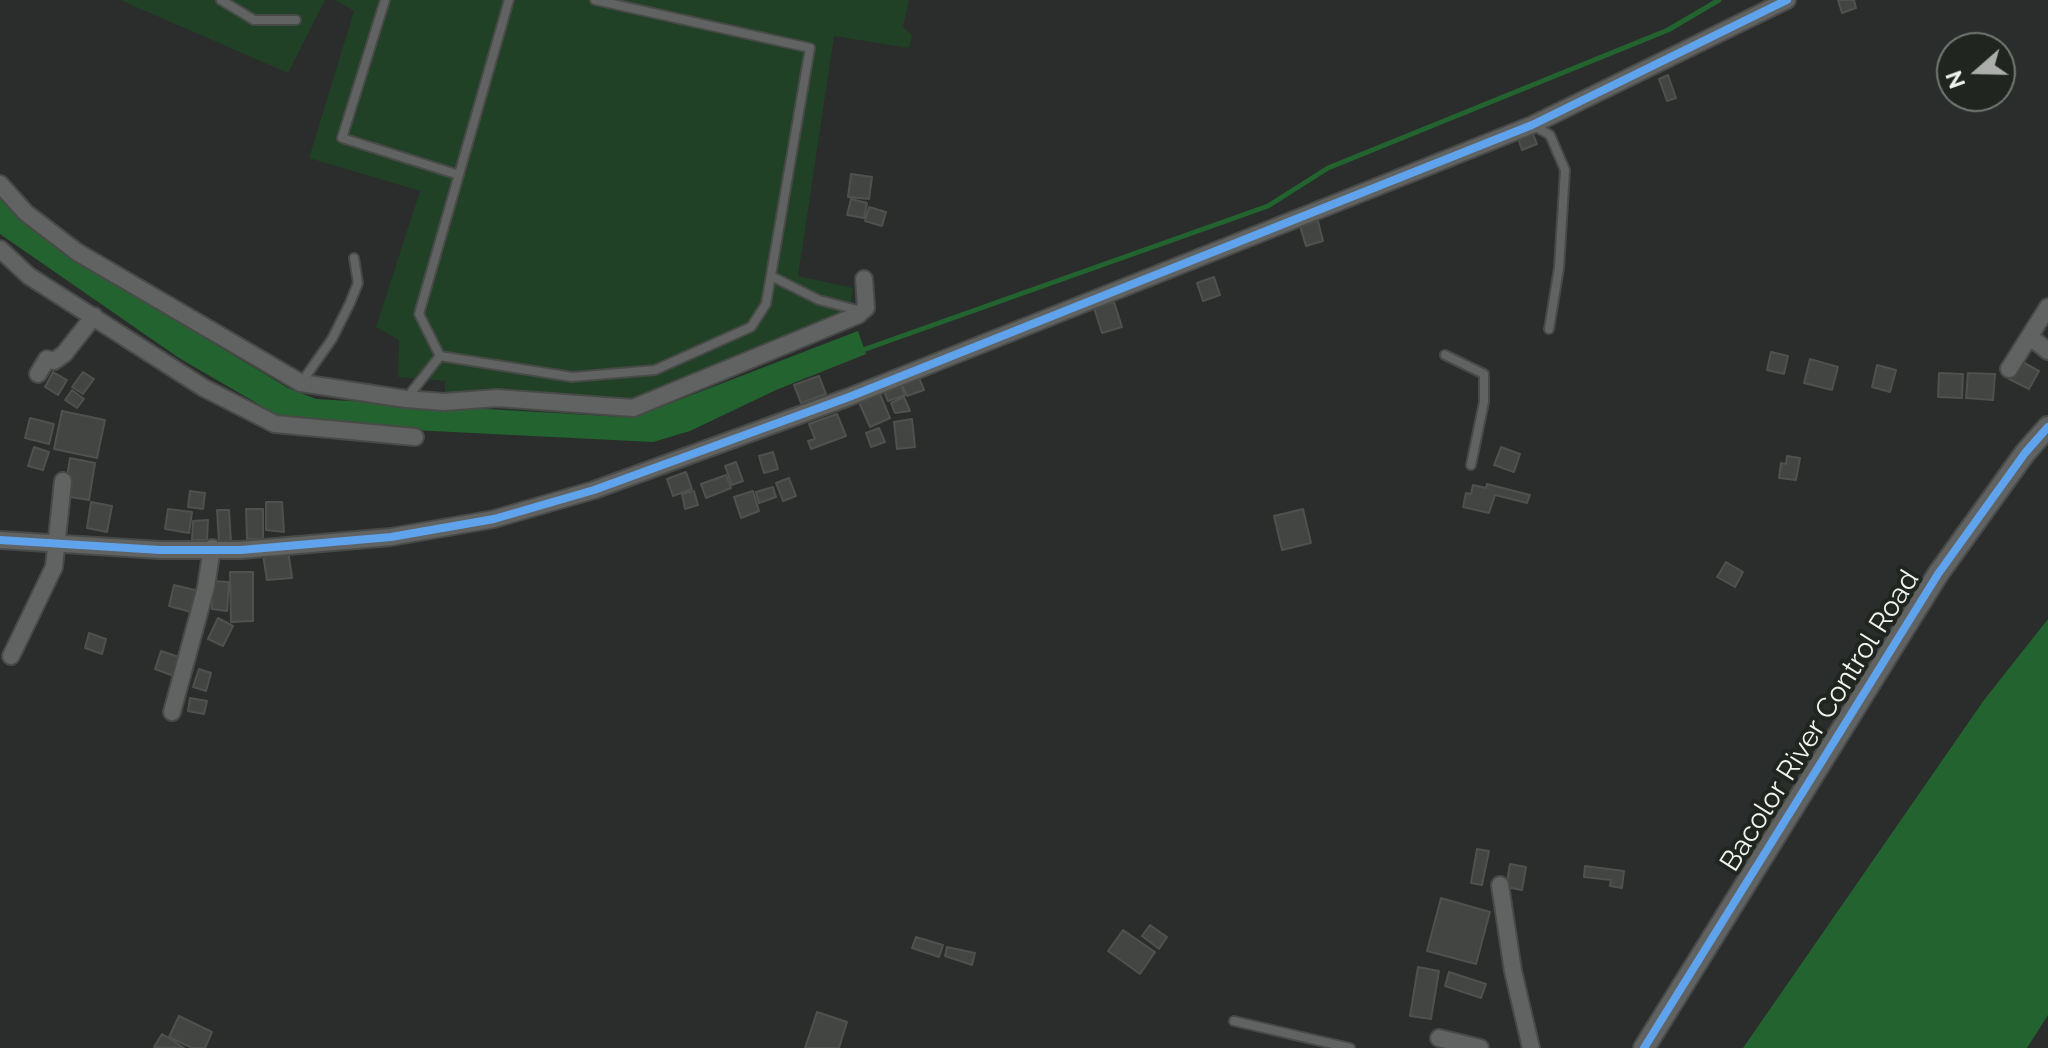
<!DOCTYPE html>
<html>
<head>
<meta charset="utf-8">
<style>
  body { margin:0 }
  #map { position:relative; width:2048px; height:1048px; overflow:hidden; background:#2a2d2b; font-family:Raleway,sans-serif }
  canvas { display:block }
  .north { position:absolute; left:1936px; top:32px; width:80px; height:80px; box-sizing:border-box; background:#202520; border:2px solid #737873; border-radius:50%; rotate:250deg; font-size:22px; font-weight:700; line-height:32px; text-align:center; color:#f0f4f0 }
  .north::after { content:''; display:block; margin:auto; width:28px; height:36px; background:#abaeab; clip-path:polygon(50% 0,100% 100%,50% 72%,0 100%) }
</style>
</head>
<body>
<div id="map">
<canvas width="2048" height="1048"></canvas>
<div class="north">N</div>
</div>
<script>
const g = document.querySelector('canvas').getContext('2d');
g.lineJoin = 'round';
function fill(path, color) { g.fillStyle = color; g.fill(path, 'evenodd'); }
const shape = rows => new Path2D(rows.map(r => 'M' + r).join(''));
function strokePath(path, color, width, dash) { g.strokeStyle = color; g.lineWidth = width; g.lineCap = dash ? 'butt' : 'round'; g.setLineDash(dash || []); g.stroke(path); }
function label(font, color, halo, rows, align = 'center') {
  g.font = font + ' Raleway,sans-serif'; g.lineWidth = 8; g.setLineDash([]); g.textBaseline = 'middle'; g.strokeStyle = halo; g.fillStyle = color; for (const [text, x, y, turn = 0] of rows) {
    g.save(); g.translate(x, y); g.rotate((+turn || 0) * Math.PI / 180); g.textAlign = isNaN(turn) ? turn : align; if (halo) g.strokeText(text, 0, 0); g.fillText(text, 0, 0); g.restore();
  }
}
fill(shape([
  [120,0,325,0,288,73],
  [335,0,909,0,903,27,912,35,909,48,834,36,798,276,853,288,849,313,677,388,625,402,445,392,445,381,398,377,399,340,376,327,420,191,309,158,354,11]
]), '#204125');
fill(shape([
  [0,193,68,251,130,293,288,388,316,399,624,417,658,408,858,331,866,354,776,390,690,431,653,442,392,429,284,419,179,358,0,234],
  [2048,619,2048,1015,2027,1048,1743,1048,1984,700]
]), '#226330');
strokePath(shape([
  [860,351,1268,206,1328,168,1668,30,1719,0]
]), '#226330', 5);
const building = shape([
  [1838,0,1854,0,1856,8,1842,13,1838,0],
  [1668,75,1676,98,1667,101,1659,79,1668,75],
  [1531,129,1537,144,1522,150,1517,135,1531,129],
  [851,174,872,177,869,199,848,197,851,174],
  [851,199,867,203,864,218,847,215,851,199],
  [869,207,886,212,882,226,865,221,869,207],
  [1318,221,1323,241,1306,246,1300,226,1318,221],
  [1214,277,1220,295,1203,301,1197,283,1214,277],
  [1114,302,1122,327,1102,333,1094,308,1114,302],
  [1771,352,1788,356,1784,374,1767,370,1771,352],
  [1810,359,1838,367,1832,390,1804,383,1810,359],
  [2019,360,2039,371,2029,389,2009,379,2019,360],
  [1877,365,1896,370,1890,392,1872,387,1877,365],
  [53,372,67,380,58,395,45,387,53,372],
  [83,372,94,379,83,394,72,387,83,372],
  [1939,373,1963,374,1962,398,1938,397,1939,373],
  [1968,373,1995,374,1993,400,1966,398,1968,373],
  [918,375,924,390,907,396,901,381,918,375],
  [819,376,826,394,801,403,794,385,819,376],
  [899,381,905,395,888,401,882,387,899,381],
  [72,390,84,399,77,408,65,400,72,390],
  [879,392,890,418,870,427,858,400,879,392],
  [904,397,910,411,895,413,891,403,904,397],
  [62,411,105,420,97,458,54,449,62,411],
  [837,414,846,436,811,449,808,441,815,439,809,424,837,414],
  [30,418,54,424,49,444,25,438,30,418],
  [912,419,915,447,897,449,894,422,912,419],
  [879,428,885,442,871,447,866,433,879,428],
  [34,447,49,452,43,470,28,466,34,447],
  [1501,447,1520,454,1514,472,1494,465,1501,447],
  [773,452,778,469,764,473,759,456,773,452],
  [1787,456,1800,458,1796,480,1779,478,1781,463,1786,464,1787,456],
  [70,458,95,463,89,500,64,496,70,458],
  [736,462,743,481,732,485,725,466,736,462],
  [686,472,692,489,673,496,667,479,686,472],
  [726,475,731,488,706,498,701,484,726,475],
  [789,478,796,496,783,501,776,483,789,478],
  [1487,484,1530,495,1527,503,1495,495,1489,513,1463,507,1466,493,1471,494,1473,485,1486,488,1487,484],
  [773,487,776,497,759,503,756,492,773,487],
  [190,491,205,493,203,509,188,507,190,491],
  [694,491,698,505,685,509,682,494,694,491],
  [753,491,759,511,741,518,734,497,753,491],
  [91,502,112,506,107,532,87,528,91,502],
  [266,502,282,502,284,532,266,530,266,502],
  [168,509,192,512,189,533,165,529,168,509],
  [246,509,263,509,263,539,247,539,246,509],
  [1303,509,1311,543,1282,550,1274,516,1303,509],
  [217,510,229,510,231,542,219,542,217,510],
  [208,520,207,540,192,540,193,521,208,520],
  [288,550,292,578,267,580,263,554,288,550],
  [1726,562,1743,572,1735,587,1717,577,1726,562],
  [230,572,253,572,253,621,231,622,230,572],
  [213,581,229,582,227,611,212,609,213,581],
  [174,585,203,592,198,614,169,606,174,585],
  [218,618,233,626,223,646,208,639,218,618],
  [89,633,106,639,102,654,85,648,89,633],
  [161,651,185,659,179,678,155,669,161,651],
  [199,669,211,673,206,691,193,687,199,669],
  [190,698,207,701,204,714,188,711,190,698],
  [1477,849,1489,851,1482,885,1471,883,1477,849],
  [1510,864,1526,867,1522,890,1506,887,1510,864],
  [1585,866,1624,871,1622,888,1610,886,1611,880,1584,877,1585,866],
  [1441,898,1490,912,1476,964,1427,951,1441,898],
  [1150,925,1167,937,1159,949,1142,936,1150,925],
  [1123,930,1155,952,1140,974,1108,951,1123,930],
  [916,937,943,945,939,957,912,948,916,937],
  [947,947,975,953,972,965,945,956,947,947],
  [1418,967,1439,971,1431,1019,1410,1016,1418,967],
  [1449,972,1486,984,1481,998,1445,986,1449,972],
  [817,1012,847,1022,839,1048,805,1048,817,1012],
  [179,1016,212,1032,205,1048,192,1048,169,1037,179,1016],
  [162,1034,169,1038,184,1048,154,1047,162,1034]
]);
fill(building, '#434543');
strokePath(building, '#4e514e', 2);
const service = shape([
  [221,0,254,20,296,20],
  [385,0,342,138,459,175],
  [1533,125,1550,135,1565,170,1559,268,1549,329],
  [771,276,819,300,861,311],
  [1445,355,1484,374,1484,402,1471,465],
  [440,356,572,377,655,370,751,327,766,304,810,48,595,0],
  [440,356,419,314,509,0],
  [301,383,332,339,350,303,358,283,354,258],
  [406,399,440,356],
  [1234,1021,1350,1048]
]);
const minor = shape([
  [0,184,26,213,77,252,301,383,406,399,444,402,497,398,633,408,858,315,866,308,864,279],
  [0,249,29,276,204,388,275,424,415,437],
  [2030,337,2048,351],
  [2009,369,2048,307],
  [38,374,47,359,54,361,64,354,94,316],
  [0,540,160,550,241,550,391,537,494,519,594,490,849,397,1532,125,1787,0],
  [11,656,54,567,63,481],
  [172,712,206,587,212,548],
  [1500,885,1513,971,1531,1048],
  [1439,1038,1480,1048]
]);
const tertiary = shape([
  [1644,1048,1938,574,2025,453,2048,427]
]);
strokePath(service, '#484a48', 12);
strokePath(minor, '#484a48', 20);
strokePath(tertiary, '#484a48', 24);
strokePath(service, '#606361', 8);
strokePath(minor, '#606361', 16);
strokePath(tertiary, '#606361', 20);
strokePath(shape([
  [0,540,160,550,241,550,391,537,494,519,594,490,849,397,1532,125,1787,0],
  [1644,1048,1938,574,2025,453,2048,427]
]), '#60a3ed', 8);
label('28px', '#f0f4f0', '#202520', [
  ["Bacolor River Control Road",1820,721,-58]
]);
</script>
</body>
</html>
